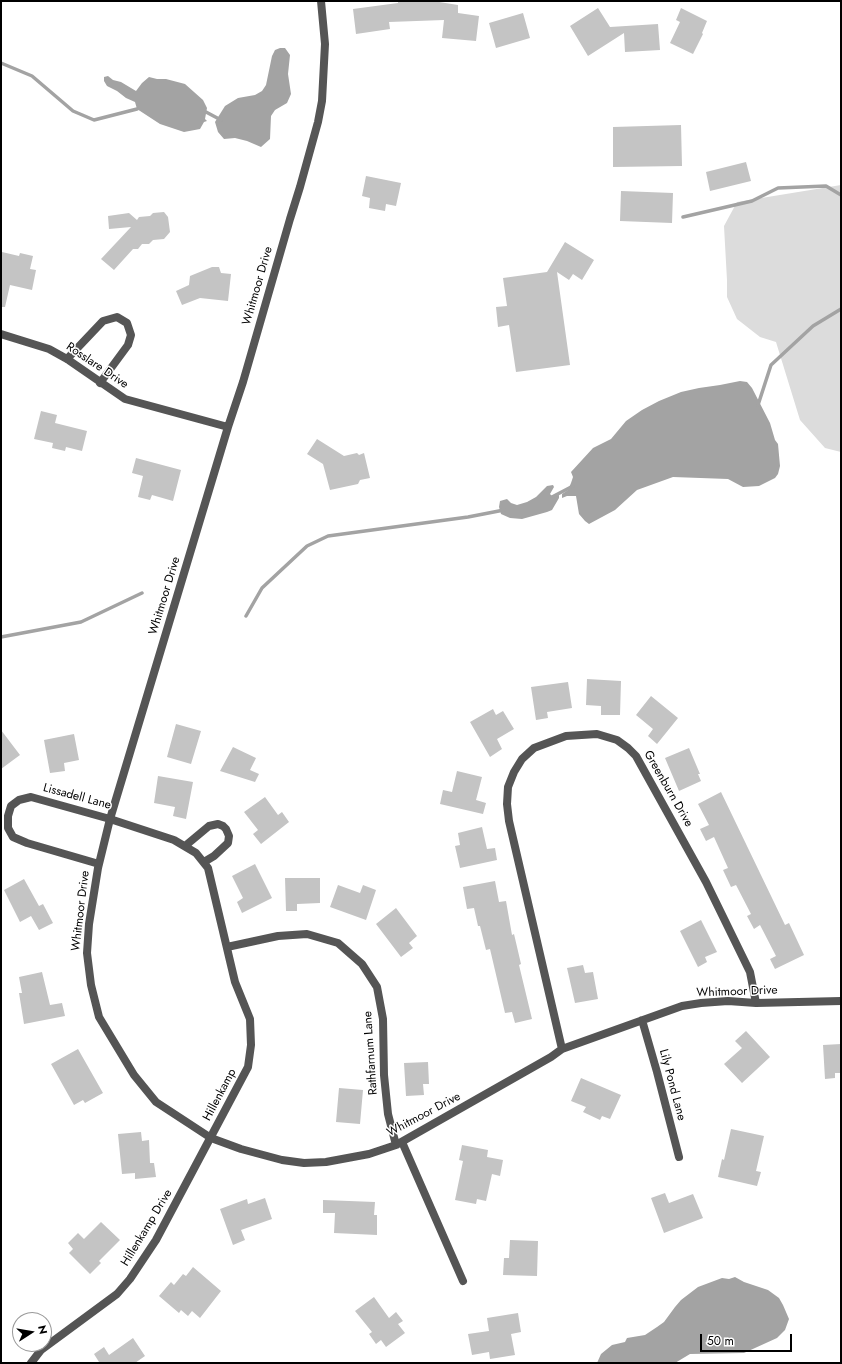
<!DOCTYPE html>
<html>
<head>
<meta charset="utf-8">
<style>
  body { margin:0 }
  #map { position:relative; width:842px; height:1364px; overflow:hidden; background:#fff; font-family:Jost,sans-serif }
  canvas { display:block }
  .frame { position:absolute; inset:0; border:2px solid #000; pointer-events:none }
  .north { position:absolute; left:12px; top:1312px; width:40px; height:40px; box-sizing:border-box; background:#fff; border:1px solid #999; border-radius:50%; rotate:78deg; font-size:11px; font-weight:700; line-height:16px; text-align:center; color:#000 }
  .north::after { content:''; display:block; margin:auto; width:14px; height:18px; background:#000; clip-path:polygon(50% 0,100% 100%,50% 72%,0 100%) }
  .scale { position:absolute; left:700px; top:1334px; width:92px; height:18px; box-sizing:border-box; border:2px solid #000; border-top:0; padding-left:5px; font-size:12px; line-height:14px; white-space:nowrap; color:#000; -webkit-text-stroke:3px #fff; paint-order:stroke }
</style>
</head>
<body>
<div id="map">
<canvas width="842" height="1364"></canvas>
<div class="frame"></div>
<div class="north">N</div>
<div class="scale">50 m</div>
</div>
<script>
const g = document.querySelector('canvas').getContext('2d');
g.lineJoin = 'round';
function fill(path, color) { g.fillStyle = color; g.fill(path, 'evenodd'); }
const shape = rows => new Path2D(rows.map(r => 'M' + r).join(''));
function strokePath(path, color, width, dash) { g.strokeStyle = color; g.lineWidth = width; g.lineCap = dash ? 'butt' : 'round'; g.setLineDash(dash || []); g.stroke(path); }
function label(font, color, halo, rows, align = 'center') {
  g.font = font + ' Jost,sans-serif'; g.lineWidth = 3; g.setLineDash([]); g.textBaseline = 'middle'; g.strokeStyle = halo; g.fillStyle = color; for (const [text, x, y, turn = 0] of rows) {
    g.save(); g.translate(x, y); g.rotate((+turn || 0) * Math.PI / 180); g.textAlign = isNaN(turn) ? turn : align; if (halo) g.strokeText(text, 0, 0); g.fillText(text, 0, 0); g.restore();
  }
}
fill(shape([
  [841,185,841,452,825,448,800,420,776,342,760,337,737,319,727,297,727,280,724,226,737,202]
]), '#dcdcdc');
fill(shape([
  [280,48,285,48,290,55,288,74,291,94,287,103,275,110,271,116,270,139,261,147,247,141,235,138,224,139,218,132,215,122,225,106,238,98,255,95,262,91,266,85,272,56,275,50],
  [108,76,113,80,121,82,136,91,142,83,149,77,157,79,166,79,185,84,203,100,207,108,205,119,207,121,204,122,200,129,184,132,160,124,137,109,135,102,126,98,117,91,107,86,104,81,104,77],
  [740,381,747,382,752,388,770,423,775,440,778,444,780,466,778,474,775,478,759,486,743,487,728,479,673,477,637,490,615,510,589,524,585,521,579,514,576,496,567,496,562,498,562,494,568,490,571,483,573,477,571,472,593,448,611,439,626,421,642,410,659,401,681,392,699,388,720,385],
  [553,485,554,487,550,494,552,496,559,495,559,498,552,510,547,512,522,519,510,518,501,514,499,507,500,501,507,499,511,503,517,505,527,502,536,497,547,486],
  [735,1277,744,1282,768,1290,779,1298,783,1305,789,1319,785,1330,777,1338,744,1353,690,1354,675,1363,597,1363,601,1354,612,1345,625,1342,627,1338,645,1335,657,1327,664,1322,675,1307,681,1300,698,1287,722,1278,729,1279]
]), '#a3a3a3');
strokePath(shape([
  [1,63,32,76,73,111,94,120,137,109],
  [206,112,221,120],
  [683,217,752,201,778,188,826,186,841,195],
  [758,405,771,365,813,326,841,309],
  [552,497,573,486],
  [246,616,262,588,307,546,328,536,468,517,504,510],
  [1,637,81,622,142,593]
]), '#a3a3a3', 3.5);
fill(shape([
  [398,1,433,1,458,5,458,13,479,16,476,41,442,38,444,20,389,22,390,29,356,34,353,9,398,3],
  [598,8,610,27,658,24,660,50,625,52,624,33,588,56,570,26],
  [681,8,707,21,702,33,703,34,693,54,670,43,680,22,676,20],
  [523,13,530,38,496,48,489,23],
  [681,125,682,166,613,167,613,127],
  [746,162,751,181,710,191,706,172],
  [366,176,401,183,396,206,386,204,385,211,369,208,370,198,362,196],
  [621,191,673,193,672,223,620,221],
  [164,212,168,217,170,232,164,239,153,240,149,244,142,244,138,249,133,249,114,270,101,259,131,227,109,229,108,216,129,213,137,220,139,217,150,216,153,213],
  [565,242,594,260,582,280,573,274,569,280,557,272,570,365,516,372,509,325,498,327,496,307,507,306,503,278,547,272],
  [2,252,19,256,20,253,33,256,30,269,36,270,32,290,10,285,5,307,1,307,1,258],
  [212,267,219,267,221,273,231,274,228,301,200,298,182,305,176,291,189,285,190,276],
  [41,411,57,415,55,423,87,431,82,451,66,447,65,451,52,448,53,443,34,439],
  [317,439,344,456,357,453,359,455,364,453,370,478,360,480,358,484,330,490,323,464,307,454],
  [136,458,181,470,173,501,152,495,150,500,138,497,143,476,132,473],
  [587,679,621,681,620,715,601,715,601,706,586,705],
  [568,682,572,708,547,712,548,718,536,720,531,687],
  [651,696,678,718,657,744,648,736,653,729,636,715],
  [493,709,496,715,503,711,514,729,497,739,502,749,490,757,470,722],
  [176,724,201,731,191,764,167,757],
  [1,730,20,755,1,769],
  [74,734,79,760,64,763,65,771,50,773,44,740],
  [233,747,256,758,250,770,259,774,255,782,220,771],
  [689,748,700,774,698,774,701,781,679,791,665,758],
  [457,771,482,777,476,800,486,803,483,814,440,804,443,790,452,792],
  [158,776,193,782,186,819,173,816,175,807,154,803],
  [721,792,785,925,789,923,804,955,775,969,770,959,776,956,760,925,754,929,747,916,751,914,736,885,731,887,723,870,728,868,714,837,706,841,700,829,709,825,698,804],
  [265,797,278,815,282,812,289,822,261,844,253,834,258,830,244,812],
  [482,827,487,849,495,848,497,860,460,868,455,846,460,845,458,833],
  [255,864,272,898,242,913,237,902,243,898,232,876],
  [285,878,320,878,320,903,297,904,297,911,286,911],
  [24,879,39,906,43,904,53,923,39,930,31,916,20,922,4,890],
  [495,881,499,902,506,901,512,935,514,934,521,964,519,965,532,1019,515,1023,512,1012,505,1013,490,949,486,950,480,926,478,926,474,908,467,909,463,887],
  [338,885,360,893,363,885,376,890,366,920,330,907],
  [396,908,417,936,409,943,413,948,401,957,376,924],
  [701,920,717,952,705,957,707,962,698,967,680,931],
  [583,965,585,973,593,972,598,999,575,1003,567,968],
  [42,972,50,1005,62,1003,65,1016,24,1024,19,993,22,993,19,977],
  [746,1031,770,1057,742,1083,724,1064,742,1048,735,1041],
  [841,1044,841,1073,835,1073,835,1078,825,1079,823,1045],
  [78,1049,103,1093,85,1103,83,1100,74,1105,51,1064],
  [428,1062,429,1084,423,1084,424,1095,406,1096,404,1063],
  [581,1078,621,1095,610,1119,602,1116,600,1120,583,1112,586,1107,571,1101],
  [339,1088,363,1090,360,1124,336,1122],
  [731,1129,764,1136,756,1171,761,1172,757,1186,718,1177,722,1159,724,1160],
  [141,1132,142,1141,149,1140,150,1163,154,1163,156,1177,135,1179,135,1173,122,1174,118,1134],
  [462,1145,488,1150,487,1157,503,1160,500,1176,492,1174,486,1201,477,1199,476,1204,455,1200,463,1161,459,1160],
  [665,1193,669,1203,693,1194,703,1218,664,1233,651,1198],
  [265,1198,272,1219,241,1230,245,1240,233,1245,220,1209,247,1199,248,1204],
  [323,1200,375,1202,374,1215,377,1215,377,1235,334,1233,335,1213,323,1213],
  [101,1222,120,1240,99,1261,101,1263,90,1274,69,1253,73,1249,68,1243,78,1233,84,1239],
  [510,1240,538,1241,537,1276,503,1275,504,1258,509,1258],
  [193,1267,221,1291,200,1318,192,1311,188,1316,181,1310,179,1313,159,1296,171,1282,174,1285,183,1274,186,1276],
  [374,1297,389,1318,396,1312,403,1321,398,1324,405,1333,386,1347,381,1340,376,1344,369,1334,372,1332,355,1311],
  [518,1313,521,1332,511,1334,515,1355,490,1359,489,1352,472,1355,468,1334,489,1331,487,1318],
  [133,1338,145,1356,135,1363,97,1363,99,1362,94,1354,104,1347,109,1355]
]), '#c4c4c4');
strokePath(shape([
  [321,1,325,44,322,101,318,122,300,187,290,219,243,382,228,427,110,819,98,868,89,924,87,953,91,985,99,1017,134,1075,156,1102,211,1138,241,1149,282,1160,304,1163,326,1162,369,1154,396,1145,551,1057,562,1049,682,1006,701,1003,728,1001,756,1003,841,1001],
  [1,334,49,349,67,359,125,399,228,427],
  [67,359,103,321,117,317,127,323,131,335,128,345,100,383],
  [185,846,209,826,218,824,223,826,226,829,229,836,228,843,214,856,204,862],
  [227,947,278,936,307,934,338,943,362,964,377,987,383,1019,384,1075,388,1114,396,1145],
  [642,1020,657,1072,679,1157],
  [562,1049,509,821,507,804,508,787,514,772,522,759,534,748,566,736,597,734,617,740,628,748,636,756,706,882,750,972,756,1003],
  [402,1142,463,1281],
  [31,1363,41,1350,117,1294,130,1279,156,1240,248,1067,251,1045,250,1019,235,982,208,868,196,853,174,840,110,819,31,797,19,800,11,806,8,816,8,828,13,837,27,843,99,864]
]), '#555', 8);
label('12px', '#000', '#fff', [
  ["Whitmoor Drive",258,286,-74],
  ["Rosslare Drive",97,366,34],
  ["Whitmoor Drive",165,596,-73],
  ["Greenburn Drive",668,789,60],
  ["Lissadell Lane",77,797,15],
  ["Whitmoor Drive",81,911,-83],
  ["Whitmoor Drive",737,992,-2],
  ["Rathfarnum Lane",371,1053,-94],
  ["Lily Pond Lane",672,1085,75],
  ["Hillenkamp",220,1095,-62],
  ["Whitmoor Drive",424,1115,-28],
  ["Hillenkamp Drive",147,1228,-59]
]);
</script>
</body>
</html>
